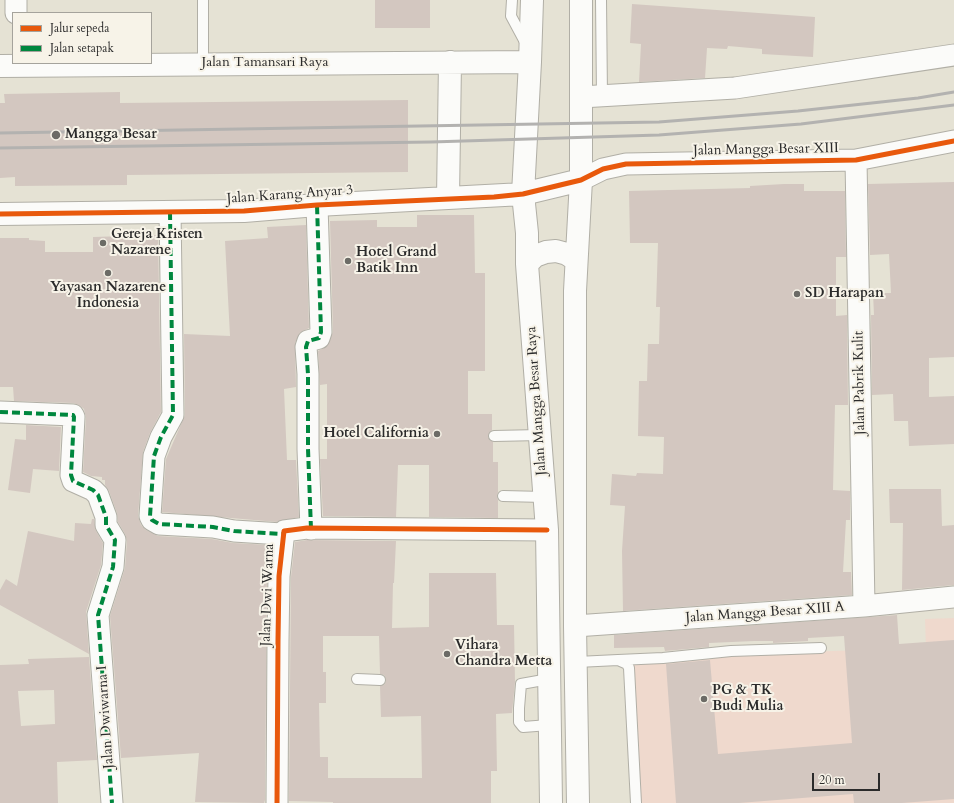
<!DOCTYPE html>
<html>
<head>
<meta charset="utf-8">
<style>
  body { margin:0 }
  #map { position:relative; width:954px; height:803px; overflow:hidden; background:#e5e2d4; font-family:Cardo,serif }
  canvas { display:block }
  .legend { position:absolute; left:12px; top:12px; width:140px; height:52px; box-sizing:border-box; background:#f7f3e8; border:1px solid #a5a39c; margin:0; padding:5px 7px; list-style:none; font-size:12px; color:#2b2b2b }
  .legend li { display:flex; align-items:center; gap:8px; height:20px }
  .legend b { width:20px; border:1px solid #a5a39c }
  .scale { position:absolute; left:812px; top:773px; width:68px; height:18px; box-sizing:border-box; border:2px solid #2b2b2b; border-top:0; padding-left:5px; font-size:12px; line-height:14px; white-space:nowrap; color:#2b2b2b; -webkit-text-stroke:3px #f7f3e8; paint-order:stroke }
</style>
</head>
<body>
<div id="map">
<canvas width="954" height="803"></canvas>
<ul class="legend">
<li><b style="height:5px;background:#e8590c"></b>Jalur sepeda</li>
<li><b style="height:5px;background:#00873e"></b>Jalan setapak</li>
</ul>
<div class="scale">20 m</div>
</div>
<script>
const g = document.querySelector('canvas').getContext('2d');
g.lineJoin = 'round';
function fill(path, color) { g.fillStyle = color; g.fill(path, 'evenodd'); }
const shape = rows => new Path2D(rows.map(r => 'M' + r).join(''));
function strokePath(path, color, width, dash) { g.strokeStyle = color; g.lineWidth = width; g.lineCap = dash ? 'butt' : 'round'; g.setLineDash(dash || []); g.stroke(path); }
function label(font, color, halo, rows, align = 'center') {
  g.font = font + ' Cardo,serif'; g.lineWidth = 4; g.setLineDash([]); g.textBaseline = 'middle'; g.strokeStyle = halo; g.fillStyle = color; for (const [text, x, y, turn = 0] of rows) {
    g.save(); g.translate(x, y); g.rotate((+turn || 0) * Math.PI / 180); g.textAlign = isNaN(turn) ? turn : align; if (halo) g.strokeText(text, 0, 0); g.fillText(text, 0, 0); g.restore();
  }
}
fill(shape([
  [954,618,954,803,633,803,626,665,741,654,926,648,925,619]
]), '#efd9cd');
fill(shape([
  [375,0,430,0,430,28,375,28],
  [632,4,815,17,813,57,762,54,762,49,728,46,727,49,707,48,705,78,639,82,641,44,630,43],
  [120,92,120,103,408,100,408,172,127,175,127,185,15,186,15,177,0,178,0,103,5,103,4,94],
  [954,182,954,357,929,358,929,397,954,396,954,444,909,446,908,421,894,421,893,394,872,395,871,315,874,315,873,293,891,293,889,254,870,255,868,184],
  [784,184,804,184,804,191,845,191,846,257,836,257,836,316,847,315,848,405,835,405,833,490,850,491,850,520,846,520,843,572,851,572,852,595,623,611,622,551,625,506,610,505,612,474,636,476,637,473,663,474,664,437,638,436,639,381,647,381,648,344,659,344,660,307,656,307,658,243,630,243,629,191,750,188,750,186],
  [417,215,474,215,475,273,485,273,485,371,468,371,468,414,492,414,492,430,489,433,488,437,493,442,493,462,498,462,498,492,497,496,498,500,498,518,429,517,429,465,398,465,396,517,323,516,320,459,327,459,327,384,320,385,318,351,327,346,333,332,330,221,377,220,377,227,417,227],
  [306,225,309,328,300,333,295,343,296,387,284,389,287,460,296,460,299,517,277,522,162,512,166,459,185,415,184,334,230,336,225,241,268,238,267,227],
  [158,235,161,412,150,433,143,452,138,516,141,525,146,530,158,536,212,539,233,543,270,545,267,576,265,800,264,803,195,802,199,753,121,758,110,616,125,568,127,541,125,534,118,522,117,513,109,491,105,485,105,480,102,480,102,477,91,476,83,472,86,418,84,409,79,405,73,403,14,401,13,387,0,387,0,238,29,238,29,240,45,241,45,252,93,252,93,237],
  [26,425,61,427,59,471,33,469,30,493,8,490,15,439,26,440],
  [889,489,941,489,942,526,954,525,954,585,902,590,903,523,890,523],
  [92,519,94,519,96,531,103,543,101,565,86,612,89,654,0,605,0,590,6,579,17,586,28,531,74,541,75,523,91,524],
  [307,540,396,541,394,583,393,583,392,628,429,627,429,573,496,573,497,625,514,625,515,682,512,713,496,714,497,771,491,771,491,803,333,803,333,802,289,801,291,577,295,542],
  [323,636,379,636,380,674,384,675,386,680,385,684,380,686,381,717,421,716,422,778,328,778,328,757,320,757,319,703,326,703,326,672,323,672],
  [897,615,899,644,954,640,954,799,902,803,854,803,853,794,739,803,676,803,666,664,710,660,718,754,852,743,844,636,808,638,808,641,773,643,773,641,754,641,709,643,709,647,665,651,664,647,614,648,614,635],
  [89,657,97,760,57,762,58,803,0,803,0,665,29,664,28,659],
  [54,690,55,724,21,726,18,691]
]), '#d3c7c0');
const lane = shape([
  [203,0,203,63],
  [512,0,511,16,526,44],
  [601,0,602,96],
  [494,436,540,435],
  [503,496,544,497],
  [618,660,663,658,731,651,821,648],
  [577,662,618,660,627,664,629,668,636,803],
  [357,679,380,680],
  [549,679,521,684,519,708,519,722,523,727,549,725]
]);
const street = shape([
  [16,13,16,0],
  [581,97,735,88,954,55],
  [856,160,864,606],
  [581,180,603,169,626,164,856,160,954,141],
  [170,212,173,415,161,437,154,456,150,516,152,520,159,524,213,527,234,531,282,534],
  [0,412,73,415,74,417,71,475,73,481,93,490,98,495,106,517,106,525,115,540,113,567,98,615,112,803],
  [311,529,308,449,308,374,306,347,308,341,319,338,321,332,317,205],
  [575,626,864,606,954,597],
  [277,803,278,640,279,576,284,531,307,528,547,530]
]);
const secondary = shape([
  [532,0,530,62,523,194,527,233,527,264,547,530,551,803],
  [0,66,530,62],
  [448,198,450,62],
  [0,214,244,211,317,205,523,194,581,180],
  [527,264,535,256,546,252,556,251,567,254,576,260],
  [578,803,575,626,575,291,581,180,581,0]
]);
strokePath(lane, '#b1afa6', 12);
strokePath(street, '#b1afa6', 23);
strokePath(secondary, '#b1afa6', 24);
strokePath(lane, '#fbfbf9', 10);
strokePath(street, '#fbfbf9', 21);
strokePath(secondary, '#fbfbf9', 22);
strokePath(shape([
  [0,133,659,122,798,111,918,98,954,92],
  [0,148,431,142,659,135,801,124,954,105]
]), '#b3b2b0', 3);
strokePath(shape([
  [170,212,173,415,161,437,154,456,150,516,152,520,159,524,213,527,234,531,282,534],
  [0,412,73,415,74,417,71,475,73,481,93,490,98,495,106,517,106,525,115,540,113,567,98,615,112,803],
  [311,529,308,449,308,374,306,347,308,341,319,338,321,332,317,205]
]), '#00873e', 4, [8, 4]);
strokePath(shape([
  [0,214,244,211,317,205,494,197,523,194,581,180,603,169,626,164,856,160,954,141],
  [277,803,278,640,279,576,284,531,307,528,547,530]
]), '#e8590c', 5);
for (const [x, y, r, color] of [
  [56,135,5,"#6c6b66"],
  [103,243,4,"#6c6b66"],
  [348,261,4,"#6c6b66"],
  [108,273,4,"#6c6b66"],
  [797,294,4,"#6c6b66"],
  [437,434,4,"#6c6b66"],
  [447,654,4,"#6c6b66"],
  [704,699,4,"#6c6b66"]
]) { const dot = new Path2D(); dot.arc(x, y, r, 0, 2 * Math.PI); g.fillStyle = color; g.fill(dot); strokePath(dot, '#f7f3e8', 1.5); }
label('14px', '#2b2b2b', '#f7f3e8', [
  ["Jalan Tamansari Raya",265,63],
  ["Jalan Mangga Besar XIII",766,150,-1],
  ["Jalan Karang Anyar 3",290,195,-4],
  ["Jalan Pabrik Kulit",860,383,-91],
  ["Jalan Mangga Besar Raya",537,401,-94],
  ["Jalan Dwi Warna",268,595,-88],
  ["Jalan Mangga Besar XIII A",765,613,-4],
  ["Jalan Dwiwarna I",106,717,-94]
]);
label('bold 14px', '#2b2b2b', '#f7f3e8', [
  ["Mangga Besar",65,135],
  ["Gereja Kristen",111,235],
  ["Nazarene",111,251],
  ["Hotel Grand",356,253],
  ["Batik Inn",356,269],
  ["Yayasan Nazarene",108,288,"center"],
  ["Indonesia",108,304,"center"],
  ["SD Harapan",805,294],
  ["Hotel California",429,434,"right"],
  ["Vihara",455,646],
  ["Chandra Metta",455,662],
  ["PG & TK",712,691],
  ["Budi Mulia",712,707]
], 'left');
</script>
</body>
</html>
